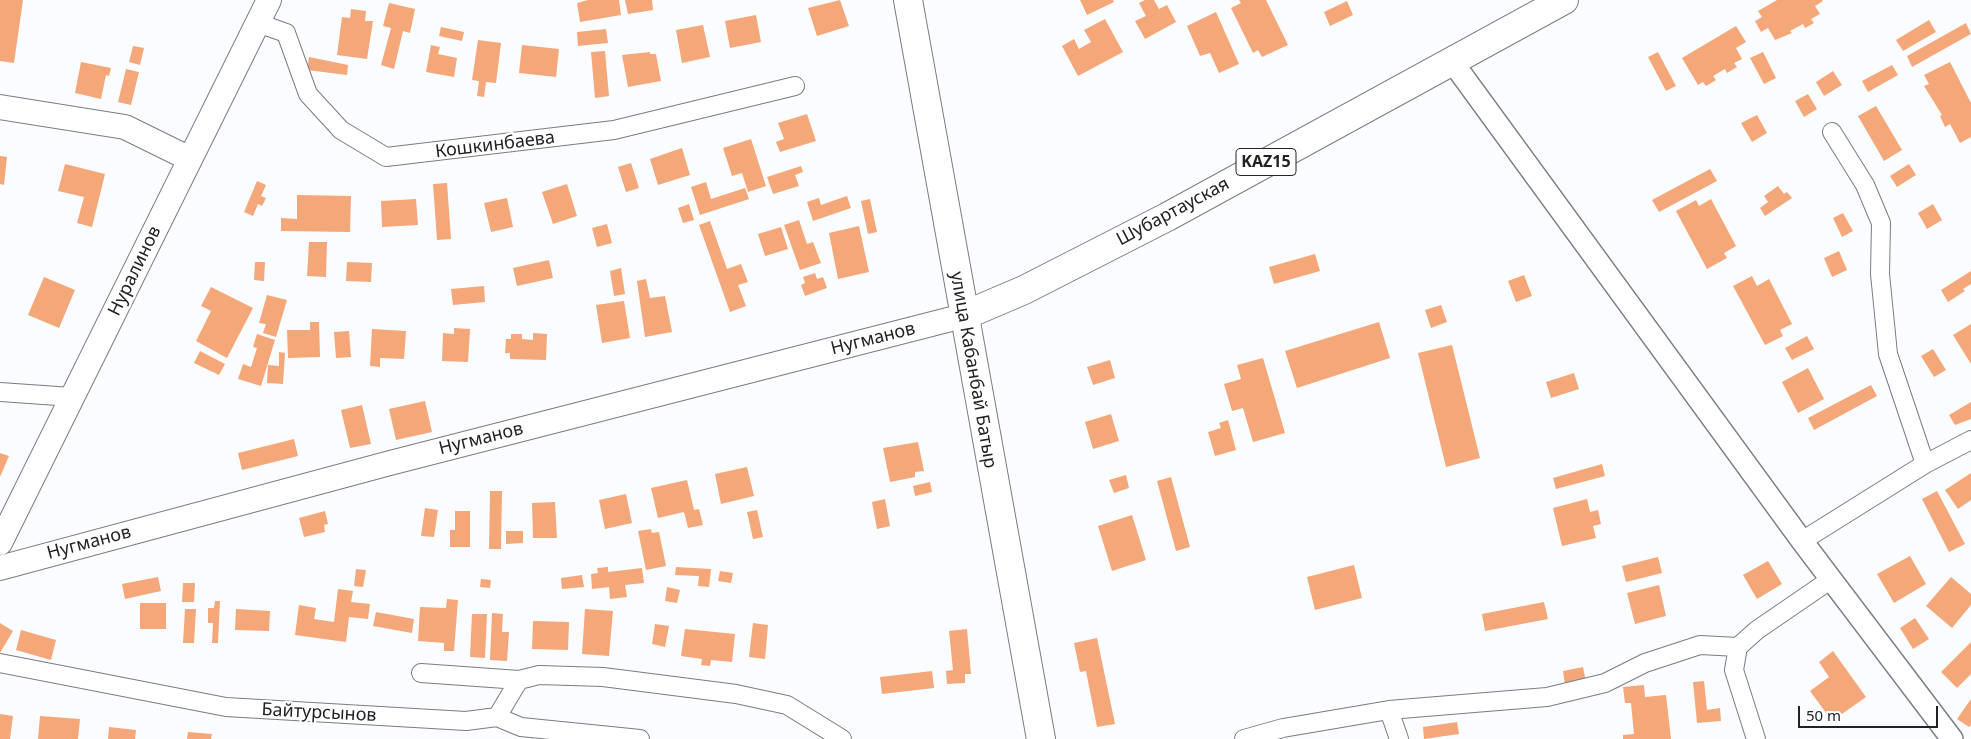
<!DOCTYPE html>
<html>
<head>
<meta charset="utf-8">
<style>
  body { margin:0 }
  #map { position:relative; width:1971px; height:739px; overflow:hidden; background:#fafcff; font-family:"Noto Sans",sans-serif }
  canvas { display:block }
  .scale { position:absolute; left:1798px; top:706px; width:140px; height:22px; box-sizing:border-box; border:2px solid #212225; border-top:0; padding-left:6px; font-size:15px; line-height:18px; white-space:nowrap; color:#212225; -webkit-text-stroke:4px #fff; paint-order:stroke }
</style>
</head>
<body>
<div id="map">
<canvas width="1971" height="739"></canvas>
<div class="scale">50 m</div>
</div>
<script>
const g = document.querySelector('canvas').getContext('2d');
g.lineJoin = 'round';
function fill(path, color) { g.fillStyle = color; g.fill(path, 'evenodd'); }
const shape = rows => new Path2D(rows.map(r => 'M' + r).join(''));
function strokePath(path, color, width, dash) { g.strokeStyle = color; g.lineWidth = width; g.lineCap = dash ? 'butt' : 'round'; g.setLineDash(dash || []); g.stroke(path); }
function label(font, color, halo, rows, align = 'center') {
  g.font = font + ' "Noto Sans",sans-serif'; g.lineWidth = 4.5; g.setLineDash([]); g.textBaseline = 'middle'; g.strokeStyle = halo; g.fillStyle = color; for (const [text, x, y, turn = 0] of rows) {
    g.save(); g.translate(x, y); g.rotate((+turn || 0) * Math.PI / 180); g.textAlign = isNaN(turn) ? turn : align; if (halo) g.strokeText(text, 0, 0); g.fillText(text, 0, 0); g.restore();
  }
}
fill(shape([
  [0,0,23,0,14,63,0,61],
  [588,0,619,0,621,15,580,22,577,3],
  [625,0,652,0,653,10,628,14],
  [840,0,849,26,817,36,808,8],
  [1080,0,1113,0,1114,2,1087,15],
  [1145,0,1154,0,1159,9,1167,5,1176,22,1145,39,1135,21,1146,16,1139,3],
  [1239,0,1266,0,1288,45,1262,57,1258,50,1253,53,1231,8,1241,3],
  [1777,0,1822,0,1823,1,1815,6,1820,14,1811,19,1814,23,1805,28,1803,24,1790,31,1792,33,1775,40,1768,28,1761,32,1755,21,1762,17,1758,11],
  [1347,1,1353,15,1330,26,1324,12],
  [389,3,415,9,410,33,403,31,394,69,381,65,391,28,383,26],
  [351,9,366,11,365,21,373,21,367,59,337,55,342,17,350,18],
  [1216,12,1239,64,1219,73,1210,53,1200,56,1187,26],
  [756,15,761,42,730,48,725,21],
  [1105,19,1123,52,1078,76,1062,46,1074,39,1079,49,1091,42,1084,30],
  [1929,20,1936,32,1903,51,1896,40],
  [1966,23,1971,34,1912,67,1907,56],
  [703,25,710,57,682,63,676,30],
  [1736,26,1746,42,1736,48,1742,59,1734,63,1737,67,1727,73,1725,69,1713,76,1716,80,1706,86,1703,82,1698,85,1682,58],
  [441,27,464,32,462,41,439,36],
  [606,29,608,43,578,46,577,32],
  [478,40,501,43,496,83,486,82,484,97,477,96,479,81,472,80],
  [431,45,440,47,438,54,457,58,454,77,426,72],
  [522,45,559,49,556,77,519,73],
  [133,46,144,48,140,65,129,62],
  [605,51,609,96,595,98,591,52],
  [650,52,650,54,656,54,661,81,628,87,622,55],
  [1658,52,1676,86,1666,91,1648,57],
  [1763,52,1776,78,1764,84,1750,58],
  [309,57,348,65,347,75,307,70],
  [81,62,111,68,109,76,106,75,101,99,75,93],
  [1950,62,1971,103,1971,137,1960,143,1950,124,1945,127,1940,116,1942,115,1924,86,1929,84,1924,75],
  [1892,65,1898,75,1868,92,1862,81],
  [126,69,139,72,131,105,118,102],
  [1833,71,1842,85,1824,96,1816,82],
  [1808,94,1817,109,1804,117,1795,101],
  [1876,106,1902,150,1884,161,1858,116],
  [807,114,816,141,780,152,776,142,784,139,778,123],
  [1757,115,1767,133,1752,142,1741,123],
  [751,139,766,186,748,192,742,173,732,176,723,148],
  [682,148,690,175,658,185,650,159],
  [0,156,7,157,4,185,0,184],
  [631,163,639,188,626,192,618,167],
  [65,164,105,174,92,227,77,223,84,197,58,191],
  [1909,164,1916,175,1897,187,1890,176],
  [801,166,803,172,795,175,799,186,773,194,767,177],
  [1710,169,1717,181,1659,212,1652,200],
  [257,181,266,185,261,196,266,198,262,206,258,204,253,216,244,212],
  [706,182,711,199,745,188,749,199,700,215,691,187],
  [447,183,451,239,437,240,433,184],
  [567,184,577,216,553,224,542,192],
  [1778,186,1784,194,1787,192,1792,198,1765,216,1760,208,1768,202,1764,196],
  [297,195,351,196,350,232,281,231,281,218,297,219],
  [847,196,851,208,813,221,807,202,819,198,821,205],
  [507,198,513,227,491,232,484,203],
  [416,199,418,225,382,227,381,201],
  [870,199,877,232,868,234,861,201],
  [1711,199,1736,246,1724,253,1727,258,1707,269,1676,211,1696,200,1699,206],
  [689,204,694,220,683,223,678,208],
  [1933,204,1942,220,1927,229,1918,213],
  [1843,213,1853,231,1842,237,1833,218],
  [799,220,807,244,813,242,821,263,800,270,784,225],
  [710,221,727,269,741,264,748,282,738,285,746,306,730,312,699,225],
  [607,224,612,243,597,247,592,228],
  [859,226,869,272,838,279,829,233],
  [781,227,788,249,765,256,758,234],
  [309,242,327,242,326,277,307,276],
  [1839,251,1847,270,1832,277,1824,258],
  [1315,254,1320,271,1274,284,1269,267],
  [549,260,553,278,517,286,513,268],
  [255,262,265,262,264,281,254,280],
  [347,262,372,263,371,282,346,281],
  [621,268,625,294,614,296,610,271],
  [1971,271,1971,284,1963,289,1965,291,1948,302,1941,290],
  [815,273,817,279,823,277,827,288,805,296,801,285,805,283,803,277],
  [1524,275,1532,296,1516,302,1508,281],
  [1752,276,1757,286,1769,279,1792,324,1780,330,1783,336,1765,345,1733,286],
  [44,277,75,290,59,328,28,315],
  [646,279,650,298,665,296,672,332,645,337,637,281],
  [484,286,485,302,453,305,451,289],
  [211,287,253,308,227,358,196,341,211,311,201,306],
  [267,295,287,300,276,337,263,333,266,324,259,323],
  [624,301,630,338,602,343,596,305],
  [1441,305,1447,322,1431,328,1425,310],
  [310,322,319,322,320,357,288,358,287,330,310,330],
  [1379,322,1390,358,1297,388,1285,351],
  [1971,324,1971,364,1953,335],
  [454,328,470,329,468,362,442,361,443,333,454,334],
  [372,329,406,331,404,359,380,358,380,367,370,366],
  [349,331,351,357,336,358,334,332],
  [533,333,547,334,546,360,510,359,510,353,505,353,506,339,511,339,511,334,522,334,522,339,533,340],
  [257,334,275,340,261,386,238,379,243,364,251,367,257,348,253,347],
  [1807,336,1814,349,1792,360,1785,348],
  [1452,345,1480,458,1446,467,1418,353],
  [1933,349,1946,370,1934,377,1921,356],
  [200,351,225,364,219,375,194,363],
  [279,352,285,353,283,384,267,383,268,365,279,366],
  [1263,358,1285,433,1253,442,1243,408,1232,411,1224,384,1241,379,1237,365],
  [1110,360,1115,378,1093,385,1087,367],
  [1808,368,1824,399,1798,413,1782,382],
  [1574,373,1579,389,1551,398,1546,382],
  [1871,385,1877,396,1814,430,1808,418],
  [425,401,432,432,396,440,389,409],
  [1971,402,1971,419,1955,425,1949,415],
  [362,405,371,444,350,448,341,410],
  [1111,414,1119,441,1093,449,1085,422],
  [1228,420,1236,450,1215,456,1208,432,1221,428,1219,423],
  [294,439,298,456,242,470,238,453],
  [918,442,924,471,915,472,915,477,890,482,883,448],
  [0,453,9,456,0,477],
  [1602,464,1605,476,1556,489,1553,478],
  [747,467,754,496,721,504,715,474],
  [1971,473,1971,500,1958,509,1945,490],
  [1126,475,1129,488,1114,493,1109,480],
  [1171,477,1190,547,1176,551,1157,481],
  [687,480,694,510,699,509,703,525,688,528,684,512,658,518,651,488],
  [930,482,932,492,915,496,913,486],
  [490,491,502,491,501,549,489,549],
  [1937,491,1965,544,1949,552,1922,499],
  [626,494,632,523,605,529,599,500],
  [885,499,890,526,877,529,872,502],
  [1587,499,1590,512,1598,510,1601,524,1593,526,1596,538,1562,546,1553,508],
  [555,502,557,538,533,538,532,503],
  [425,508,438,510,434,537,421,536],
  [757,510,763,537,753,539,747,512],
  [325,511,328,524,324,525,325,532,304,537,299,518],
  [455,511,470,511,470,547,450,547,450,530,455,530],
  [1132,515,1146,560,1112,571,1098,526],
  [651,529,652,533,659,532,666,566,646,570,638,531],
  [506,531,523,531,523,543,506,544],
  [1910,556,1926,584,1894,603,1877,574],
  [1658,557,1662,573,1626,582,1622,566],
  [1768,561,1782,584,1757,599,1743,575],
  [1354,565,1362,598,1315,610,1307,577],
  [608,567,608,572,642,568,644,583,625,585,627,597,610,599,609,587,592,589,591,574,598,573,597,568],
  [676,567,711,569,709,587,698,586,699,576,675,575],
  [356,569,366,570,363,587,354,586],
  [720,571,733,573,731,583,718,581],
  [582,575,584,587,562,589,561,578],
  [158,577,161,591,125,599,122,584],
  [1951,577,1971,594,1971,605,1952,628,1926,606],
  [481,579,491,580,490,588,480,587],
  [183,583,195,583,194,602,182,602],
  [1659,585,1666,616,1635,624,1627,593],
  [667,587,680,590,677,603,665,601],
  [338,589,353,591,351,602,370,604,368,619,349,617,346,642,295,635,299,605,316,608,314,619,334,622],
  [447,599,458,600,454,651,444,651,444,643,418,641,420,607,446,608],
  [215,601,220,601,218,643,212,643,213,623,208,623,208,608,214,608],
  [1544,602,1548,619,1485,631,1482,614],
  [140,603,166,603,166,629,140,629],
  [185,609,196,609,194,643,183,643],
  [236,609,270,611,269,631,235,630],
  [585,609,613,611,609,656,582,654],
  [376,612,414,619,412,633,373,626],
  [492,613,503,614,502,632,509,632,507,661,490,660],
  [472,614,487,614,485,658,470,657],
  [1915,618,1929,639,1913,649,1900,628],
  [533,621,569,622,568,650,532,649],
  [0,623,13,631,0,653],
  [753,623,768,625,765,659,749,657],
  [655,624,669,626,665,647,652,644],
  [685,629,735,634,732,662,711,660,710,666,701,665,702,659,681,656],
  [967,629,971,674,965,674,965,683,947,684,946,671,953,670,949,631],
  [21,630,56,640,51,660,16,650],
  [1097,638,1115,724,1097,727,1086,671,1080,672,1074,643],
  [1971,642,1971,674,1957,688,1941,672],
  [1833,651,1866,697,1832,721,1810,691,1829,677,1819,662],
  [1583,667,1586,682,1565,685,1563,671],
  [932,671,934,688,882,694,880,677],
  [1704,681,1707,710,1720,708,1721,721,1697,723,1693,682],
  [1644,685,1645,697,1666,695,1671,739,1623,739,1623,735,1634,734,1631,703,1625,703,1623,687],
  [1971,699,1971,725,1969,727,1957,719],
  [0,714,13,716,10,739,0,739],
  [40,716,80,719,78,739,38,739],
  [1457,722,1459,734,1424,739,1423,727],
  [109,727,136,730,135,739,108,739],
  [188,732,212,734,211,739,187,739]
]), '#f4a779');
const minor = shape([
  [258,23,286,33,308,94,341,130,386,157,614,130,795,86],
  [1832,132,1865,185,1881,223,1880,274,1888,354,1925,464],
  [0,392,72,397],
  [1802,541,1925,464,1971,440],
  [0,663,226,707,466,721,497,717,521,727,640,739],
  [421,673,519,680],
  [1389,710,1399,739],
  [497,717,519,680,539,675,603,677,736,694,787,705,842,739],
  [1244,739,1283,728,1389,710,1547,697,1605,683,1645,663,1700,645,1738,647],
  [1756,739,1734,670,1738,647,1757,630,1830,580]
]);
const tertiary = shape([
  [1451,60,1802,541,1952,739]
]);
const secondary = shape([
  [0,107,125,127,190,159],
  [0,543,269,0],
  [0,568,390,463,963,316]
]);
const primary = shape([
  [908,0,1041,739],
  [963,316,1024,290,1167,217,1564,0]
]);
strokePath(minor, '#797c82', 20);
strokePath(tertiary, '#797c82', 24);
strokePath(secondary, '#797c82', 26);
strokePath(primary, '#797c82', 30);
strokePath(minor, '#fff', 18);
strokePath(tertiary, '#fff', 21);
strokePath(secondary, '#fff', 24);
strokePath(primary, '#fff', 28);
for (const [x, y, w] of [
  [1266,162,60]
]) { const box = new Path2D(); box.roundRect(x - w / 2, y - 13.5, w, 27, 4); g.fillStyle = '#fff'; g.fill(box); strokePath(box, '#212225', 1); }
label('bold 16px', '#212225', null, [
  ["KAZ15",1266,162]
]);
label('18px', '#212225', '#fff', [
  ["Кошкинбаева",495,145,-7],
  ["Шубартауская",1173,212,-28],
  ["Нуралинов",135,271,-64],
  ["Нугманов",873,339,-14],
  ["улица Кабанбай Батыр",973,370,80],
  ["Нугманов",481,439,-14],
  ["Нугманов",89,543,-15],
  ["Байтурсынов",319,713,3]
]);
</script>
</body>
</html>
